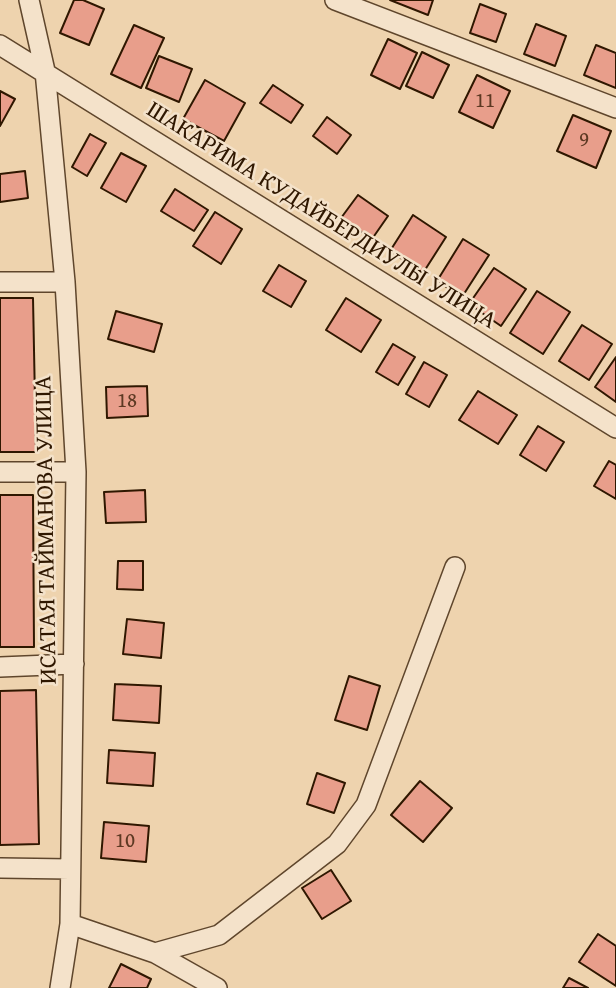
<!DOCTYPE html>
<html>
<head>
<meta charset="utf-8">
<style>
  body { margin:0 }
  canvas { display:block; background:#eed3ae }
</style>
</head>
<body>
<canvas width="616" height="988"></canvas>
<script>
const g = document.querySelector('canvas').getContext('2d');
g.lineJoin = 'round';
function fill(path, color) { g.fillStyle = color; g.fill(path, 'evenodd'); }
const shape = rows => new Path2D(rows.map(r => 'M' + r).join(''));
function strokePath(path, color, width, dash) { g.strokeStyle = color; g.lineWidth = width; g.lineCap = dash ? 'butt' : 'round'; g.setLineDash(dash || []); g.stroke(path); }
function label(font, color, halo, rows, align = 'center') {
  g.font = font + ' "Gentium Book Plus",serif'; g.lineWidth = 5; g.setLineDash([]); g.textBaseline = 'middle'; g.strokeStyle = halo; g.fillStyle = color; for (const [text, x, y, turn = 0] of rows) {
    g.save(); g.translate(x, y); g.rotate((+turn || 0) * Math.PI / 180); g.textAlign = isNaN(turn) ? turn : align; if (halo) g.strokeText(text, 0, 0); g.fillText(text, 0, 0); g.restore();
  }
}
const building = shape([
  [74,0,83,0,104,9,89,45,60,33,74,0],
  [390,0,433,0,428,15,390,0],
  [480,4,506,14,496,42,470,33,480,4],
  [536,24,566,36,555,66,524,54,536,24],
  [134,25,164,38,141,88,111,74,134,25],
  [388,39,417,53,400,89,371,75,388,39],
  [596,45,616,53,616,88,584,75,596,45],
  [422,52,449,65,433,98,406,86,422,52],
  [159,56,192,69,179,102,146,88,159,56],
  [477,75,510,91,493,128,459,112,477,75],
  [205,80,245,103,224,141,183,119,205,80],
  [273,85,303,105,291,123,260,103,273,85],
  [0,91,15,99,0,126,0,91],
  [573,115,611,131,596,168,557,151,573,115],
  [327,117,351,135,337,154,313,136,327,117],
  [90,134,106,143,87,176,72,167,90,134],
  [121,153,146,166,126,202,101,188,121,153],
  [25,171,28,198,0,202,0,174,25,171],
  [175,189,208,210,194,231,161,211,175,189],
  [358,195,388,216,372,239,341,218,358,195],
  [215,212,242,229,221,264,193,246,215,212],
  [413,215,446,237,423,273,390,251,413,215],
  [463,239,489,255,462,297,437,281,463,239],
  [279,265,306,281,291,307,263,291,279,265],
  [494,268,526,289,501,326,469,304,494,268],
  [537,291,570,312,543,354,510,333,537,291],
  [0,298,33,298,36,452,0,452,0,298],
  [346,298,381,320,361,352,326,330,346,298],
  [116,311,162,324,154,352,108,339,116,311],
  [582,325,612,344,589,380,559,361,582,325],
  [393,344,415,357,398,385,376,372,393,344],
  [616,357,616,402,595,387,616,357],
  [424,362,447,375,429,407,406,394,424,362],
  [147,386,148,416,107,418,106,387,147,386],
  [478,391,517,415,498,444,459,420,478,391],
  [538,426,564,442,546,471,520,455,538,426],
  [609,461,616,465,616,499,594,486,609,461],
  [145,490,146,522,106,523,104,492,145,490],
  [0,495,33,495,34,647,0,647,0,495],
  [118,561,143,561,143,590,117,589,118,561],
  [127,619,164,623,161,658,123,654,127,619],
  [349,676,380,686,367,730,335,720,349,676],
  [115,684,161,686,159,723,113,720,115,684],
  [36,690,39,844,0,845,0,691,36,690],
  [109,750,155,753,153,786,107,783,109,750],
  [317,773,345,783,334,813,307,804,317,773],
  [420,781,452,808,423,842,391,815,420,781],
  [104,822,149,826,146,862,101,858,104,822],
  [331,870,351,901,322,919,302,888,331,870],
  [598,934,616,946,616,986,579,962,598,934],
  [121,964,151,979,147,988,109,988,121,964],
  [569,978,588,988,563,988,569,978]
]);
fill(building, '#e89e8b');
strokePath(building, '#2f1700', 2);
const minor = shape([
  [29,0,45,71,65,282,76,472,70,924,60,988],
  [335,0,616,108],
  [0,45,616,428],
  [0,282,65,282],
  [0,472,76,472],
  [0,667,74,664],
  [0,868,70,869],
  [70,924,155,953,219,935,337,844,366,805,455,567],
  [155,953,217,988]
]);
strokePath(minor, '#5f462c', 22);
strokePath(minor, '#f4e2ca', 19);
label('21px', '#5d3923', null, [
  ["11",485,102],
  ["9",584,141],
  ["18",127,402],
  ["10",125,842]
]);
label('24px', '#2f1700', '#f4e2ca', [
  ["ШАКАРИМА КУДАЙБЕРДИУЛЫ УЛИЦА",321,216,32],
  ["ИСАТАЯ ТАЙМАНОВА УЛИЦА",47,530,-91]
]);
</script>
</body>
</html>
